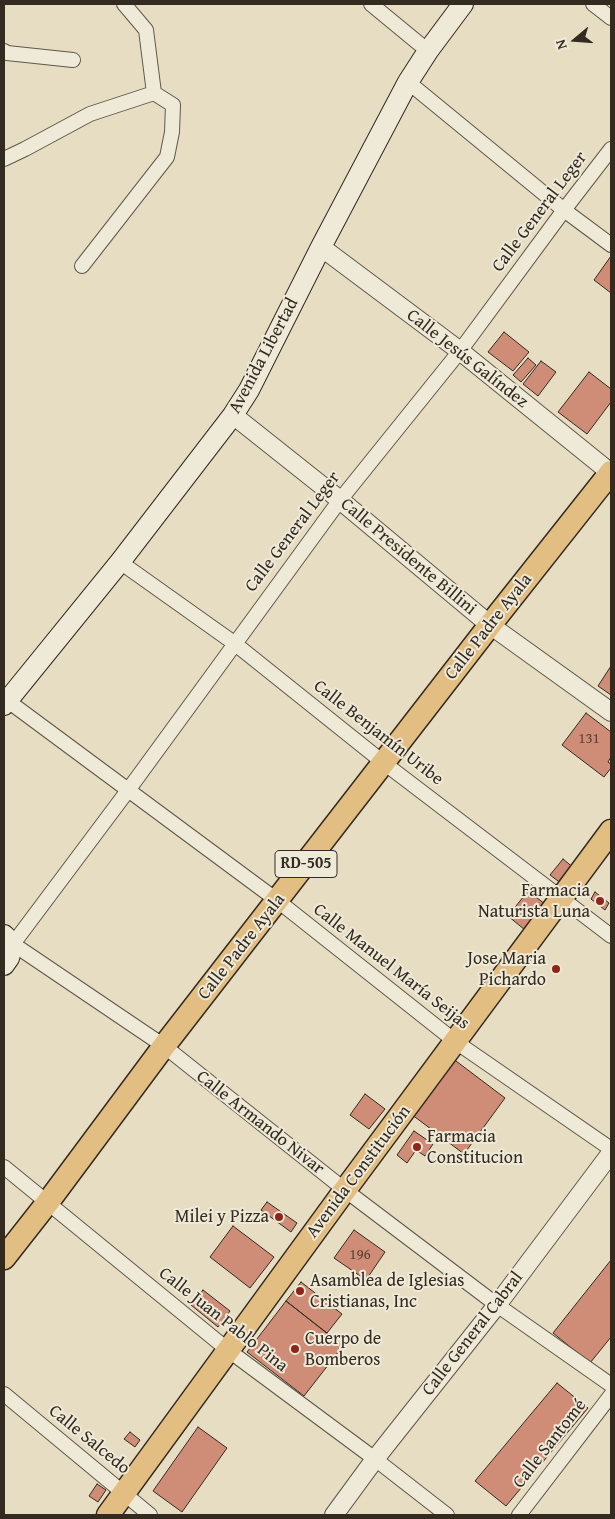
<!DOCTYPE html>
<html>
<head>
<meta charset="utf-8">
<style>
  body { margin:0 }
  #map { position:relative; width:615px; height:1519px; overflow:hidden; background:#e6ddc3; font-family:"Gentium Book Plus",serif }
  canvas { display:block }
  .frame { position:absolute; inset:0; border:5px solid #332a20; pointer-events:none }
  .north { position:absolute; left:550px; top:15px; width:50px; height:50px; -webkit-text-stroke:4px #efe9d8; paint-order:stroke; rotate:252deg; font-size:14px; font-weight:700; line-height:20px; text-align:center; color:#332a20 }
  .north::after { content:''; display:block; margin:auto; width:18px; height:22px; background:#332a20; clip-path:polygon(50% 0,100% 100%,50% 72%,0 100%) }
</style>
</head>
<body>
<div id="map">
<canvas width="615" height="1519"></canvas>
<div class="frame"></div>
<div class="north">N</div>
</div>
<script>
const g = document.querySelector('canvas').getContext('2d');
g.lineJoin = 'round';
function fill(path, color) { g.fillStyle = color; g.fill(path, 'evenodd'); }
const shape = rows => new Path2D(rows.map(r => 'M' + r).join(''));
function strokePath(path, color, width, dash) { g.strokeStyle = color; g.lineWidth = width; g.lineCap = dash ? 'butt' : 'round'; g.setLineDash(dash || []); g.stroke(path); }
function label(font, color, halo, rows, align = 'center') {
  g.font = font + ' "Gentium Book Plus",serif'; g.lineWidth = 4; g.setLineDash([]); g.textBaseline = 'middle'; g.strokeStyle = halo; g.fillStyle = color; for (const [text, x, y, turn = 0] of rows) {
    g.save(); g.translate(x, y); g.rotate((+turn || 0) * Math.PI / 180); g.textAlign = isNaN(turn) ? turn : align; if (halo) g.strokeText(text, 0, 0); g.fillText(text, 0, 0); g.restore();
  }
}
const building = shape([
  [611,256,611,293,594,280,611,256],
  [504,332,529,352,513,371,488,352,504,332],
  [528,358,536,365,521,382,513,375,528,358],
  [541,361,556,372,538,396,523,384,541,361],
  [589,372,611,389,611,402,587,434,558,412,589,372],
  [611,666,611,695,598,686,611,666],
  [586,713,611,732,611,757,608,762,611,764,611,768,604,777,562,745,586,713],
  [563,859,575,869,562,884,550,875,563,859],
  [528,891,545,904,525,930,508,916,528,891],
  [595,892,609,903,605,910,591,899,595,892],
  [452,1058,505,1098,464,1154,411,1114,452,1058],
  [365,1094,385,1109,369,1129,350,1115,365,1094],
  [414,1131,433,1144,425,1156,416,1150,407,1163,397,1155,414,1131],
  [267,1202,297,1223,291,1232,261,1210,267,1202],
  [233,1226,274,1257,250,1288,210,1257,233,1226],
  [354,1230,385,1252,366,1280,334,1258,354,1230],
  [611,1260,611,1337,590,1363,553,1333,611,1260],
  [301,1282,342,1314,327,1333,286,1301,301,1282],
  [203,1290,230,1311,218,1327,191,1305,203,1290],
  [286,1301,343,1346,304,1396,247,1352,286,1301],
  [557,1383,588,1408,506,1506,475,1481,557,1383],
  [198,1427,227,1448,182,1512,153,1491,198,1427],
  [130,1432,140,1440,135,1447,124,1439,130,1432],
  [97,1484,106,1490,98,1502,89,1496,97,1484]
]);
fill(building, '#cf8d77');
strokePath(building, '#332a20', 1);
const minor = shape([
  [371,4,428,51],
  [593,4,611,18],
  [4,51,7,53,73,60],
  [408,82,564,210,611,245],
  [611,149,564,210,460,351,340,500,129,789,13,944,164,1046,345,1190,497,1305,611,1385],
  [4,159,25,149,90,114,154,93],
  [82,266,167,157,172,132,173,105,154,93,146,30,124,4],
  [120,562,234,643,384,763,611,936],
  [8,701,278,901,456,1042,611,1149],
  [4,1167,228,1350,375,1459,447,1515],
  [4,1394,150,1515],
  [519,1515,611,1395]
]);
const tertiary = shape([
  [321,247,460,351,611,473],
  [233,415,340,500,490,625,611,712],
  [334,1515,375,1459,497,1305,611,1153]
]);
const secondary = shape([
  [4,705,120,562,233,415,249,390,321,247,408,82,428,51,463,4],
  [4,935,13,944,9,958,4,965]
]);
const primary = shape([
  [4,1258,48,1202,164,1046,490,625,611,472],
  [108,1515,345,1190,611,831]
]);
strokePath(minor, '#605749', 16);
strokePath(tertiary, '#605749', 20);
strokePath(secondary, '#332a20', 22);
strokePath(primary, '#332a20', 25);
strokePath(minor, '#efe9d8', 14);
strokePath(tertiary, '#efe9d8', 18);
strokePath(secondary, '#efe9d8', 20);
strokePath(primary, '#e3be82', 22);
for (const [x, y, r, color] of [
  [600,901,5,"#8f2418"],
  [556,969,5,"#8f2418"],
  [417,1147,5,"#8f2418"],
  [279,1217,5,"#8f2418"],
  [300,1291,5,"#8f2418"],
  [295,1349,5,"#8f2418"]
]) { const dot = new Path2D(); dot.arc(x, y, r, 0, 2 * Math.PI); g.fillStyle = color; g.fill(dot); strokePath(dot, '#efe9d8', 2); }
label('15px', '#5a4336', null, [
  ["131",589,739],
  ["196",360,1255]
]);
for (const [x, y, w] of [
  [306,864,62]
]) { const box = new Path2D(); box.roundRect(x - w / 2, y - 13.5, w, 27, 4); g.fillStyle = '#efe9d8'; g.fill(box); strokePath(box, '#332a20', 1); }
label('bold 16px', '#332a20', null, [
  ["RD-505",306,864]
]);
label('18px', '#332a20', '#efe9d8', [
  ["Calle General Leger",540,212,-53],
  ["Avenida Libertad",264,356,-62],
  ["Calle Jesús Galíndez",467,359,38],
  ["Calle General Leger",293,532,-53],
  ["Calle Presidente Billini",408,557,40],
  ["Calle Padre Ayala",489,627,-52],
  ["Calle Benjamín Uribe",378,733,38],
  ["Calle Padre Ayala",242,947,-52],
  ["Calle Manuel María Seijas",391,967,38],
  ["Calle Armando Nivar",260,1123,38],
  ["Avenida Constitución",359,1172,-53],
  ["Calle Juan Pablo Pina",223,1320,38],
  ["Calle General Cabral",473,1334,-52],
  ["Calle Salcedo",89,1440,39],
  ["Calle Santomé",550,1444,-52]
]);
label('18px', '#332a20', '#efe9d8', [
  ["Farmacia",590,891],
  ["Naturista Luna",590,912],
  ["Jose Maria",546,959],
  ["Pichardo",546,980],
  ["Farmacia",427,1137,"left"],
  ["Constitucion",427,1158,"left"],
  ["Milei y Pizza",269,1217],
  ["Asamblea de Iglesias",310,1281,"left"],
  ["Cristianas, Inc",310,1302,"left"],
  ["Cuerpo de",305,1339,"left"],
  ["Bomberos",305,1360,"left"]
], 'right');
</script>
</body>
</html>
